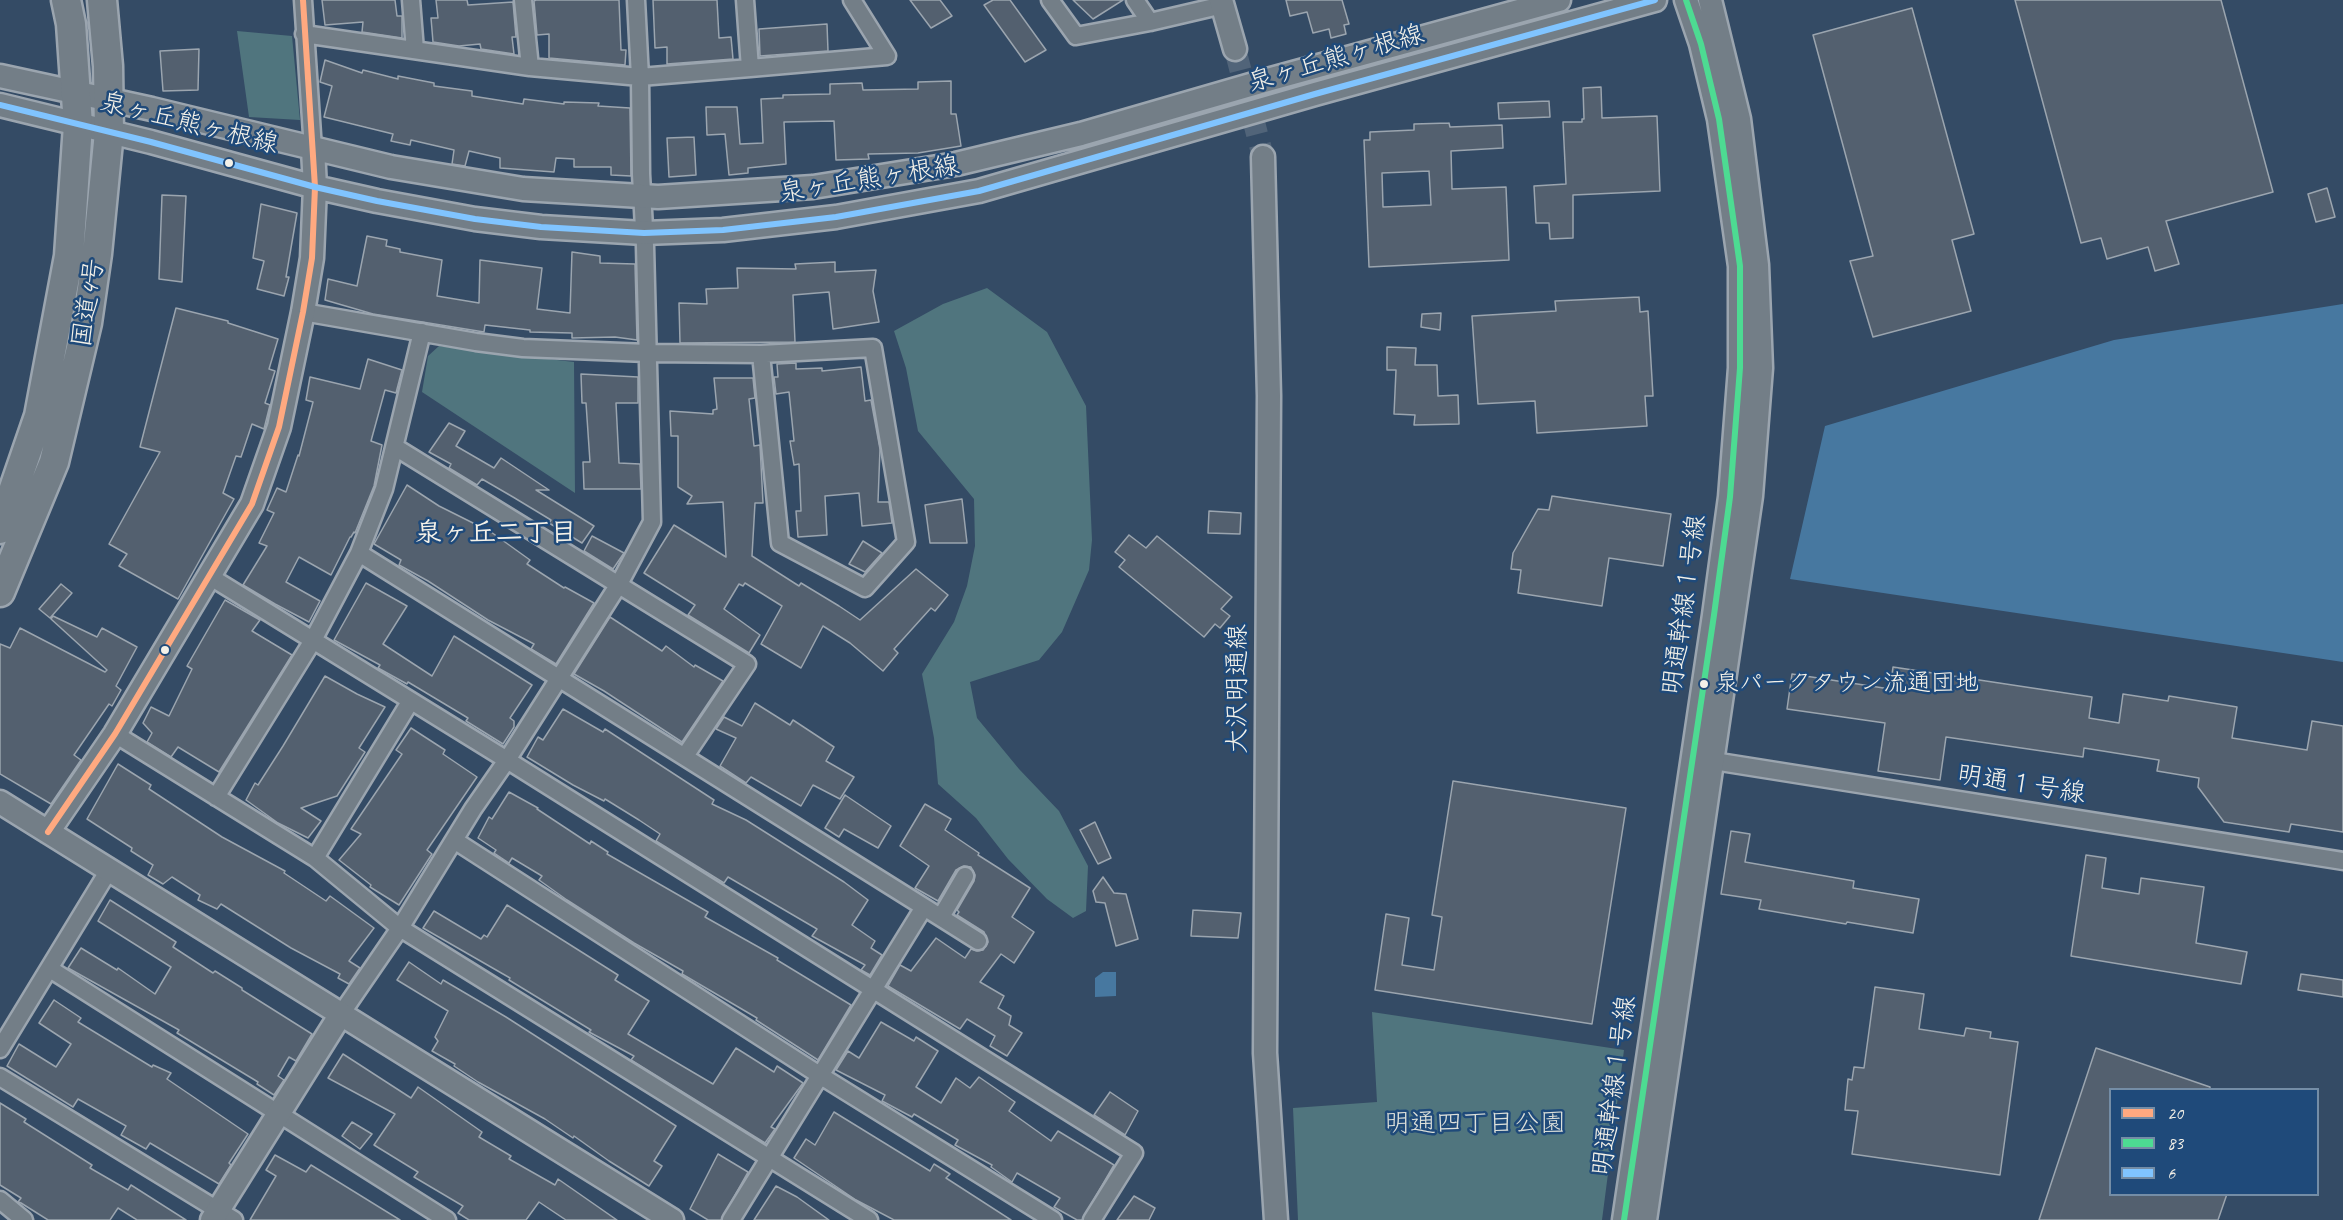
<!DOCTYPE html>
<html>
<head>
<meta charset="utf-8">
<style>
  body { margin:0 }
  #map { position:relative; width:2343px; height:1220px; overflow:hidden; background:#344b65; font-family:Caveat,sans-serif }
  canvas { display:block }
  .legend { position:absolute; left:2109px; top:1088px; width:210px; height:108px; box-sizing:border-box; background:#1f4a7a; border:2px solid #748da6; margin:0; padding:8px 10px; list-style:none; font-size:18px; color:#f4f1e8 }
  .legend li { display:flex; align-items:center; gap:12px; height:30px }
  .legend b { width:30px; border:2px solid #748da6 }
</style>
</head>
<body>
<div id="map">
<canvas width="2343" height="1220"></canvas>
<ul class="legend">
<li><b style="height:8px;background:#ffa980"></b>20</li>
<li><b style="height:8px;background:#4ddb92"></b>83</li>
<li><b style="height:8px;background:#80c4ff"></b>6</li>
</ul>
</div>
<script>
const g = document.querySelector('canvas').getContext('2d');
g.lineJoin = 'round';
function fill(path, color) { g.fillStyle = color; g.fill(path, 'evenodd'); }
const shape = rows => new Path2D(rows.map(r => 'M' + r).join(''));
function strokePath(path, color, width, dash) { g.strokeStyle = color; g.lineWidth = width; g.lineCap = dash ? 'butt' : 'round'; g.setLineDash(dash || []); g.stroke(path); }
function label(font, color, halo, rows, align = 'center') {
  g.font = font + ' Caveat,"Klee One",sans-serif'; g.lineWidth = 5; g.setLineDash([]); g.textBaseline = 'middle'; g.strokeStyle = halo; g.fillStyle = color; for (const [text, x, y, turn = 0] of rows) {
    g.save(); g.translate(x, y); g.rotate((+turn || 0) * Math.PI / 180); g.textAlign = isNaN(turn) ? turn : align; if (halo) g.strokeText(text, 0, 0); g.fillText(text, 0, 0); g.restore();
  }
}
fill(shape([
  [237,31,292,36,300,120,249,117],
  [987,288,1047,332,1086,406,1092,540,1089,570,1062,632,1039,660,970,682,977,718,1019,769,1059,811,1088,866,1086,911,1073,918,1047,899,1008,859,976,818,938,784,934,738,922,674,954,622,967,586,975,546,974,499,918,431,906,368,894,331,943,304],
  [439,346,574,362,575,493,422,392,428,356],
  [1372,1012,1624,1050,1602,1220,1298,1220,1293,1108,1377,1102]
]), '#50757e');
fill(shape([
  [2343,304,2343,662,1790,579,1825,426,2114,340],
  [1103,972,1116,972,1116,996,1095,997,1095,978]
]), '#4778a0');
const building = shape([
  [322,0,395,0,397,16,402,16,402,38,362,32,363,22,325,25,322,0],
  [436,0,467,0,468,5,513,2,516,37,512,37,514,54,481,49,480,44,459,46,433,42,431,18,438,18,436,0],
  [536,0,619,0,621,50,626,50,625,65,549,58,549,34,537,35,534,1,536,0],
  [653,0,717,0,719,38,731,37,733,59,667,64,667,47,655,48,653,0],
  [910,0,940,0,952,16,931,28,910,0],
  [993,0,1010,0,1046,50,1025,62,984,5,993,0],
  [1073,0,1123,0,1093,19,1073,0],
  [1286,0,1342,0,1349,24,1344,25,1346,34,1331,38,1329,29,1313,33,1307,12,1290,16,1286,0],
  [2015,0,2221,0,2273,192,2166,221,2179,264,2155,271,2148,247,2107,259,2101,238,2081,243,2015,0],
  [1912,8,1974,234,1952,240,1971,311,1873,337,1850,261,1873,256,1813,35,1912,8],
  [827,24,828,51,760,56,759,29,827,24],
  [199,49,198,90,163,91,160,51,199,49],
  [325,60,362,73,363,70,398,79,398,76,434,83,434,86,472,91,472,96,523,104,524,99,564,104,564,102,599,103,598,106,630,108,631,176,611,175,611,167,574,167,574,159,556,158,554,172,500,168,500,158,469,151,465,166,452,164,454,150,411,140,410,145,391,141,393,134,324,117,332,86,320,82,325,60],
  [951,81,951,114,956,114,961,146,918,153,868,154,869,159,836,160,834,121,784,122,786,164,748,168,748,173,729,175,725,134,707,135,706,107,737,107,740,144,763,143,761,99,783,98,783,95,830,94,830,84,862,83,863,90,918,89,918,82,951,81],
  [1601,87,1602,118,1657,116,1660,191,1573,195,1573,238,1550,239,1549,223,1536,223,1534,186,1566,184,1563,122,1582,122,1582,119,1584,119,1583,88,1601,87],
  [1549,101,1550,117,1499,119,1498,103,1549,101],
  [1449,123,1450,127,1502,125,1503,148,1451,151,1452,189,1506,187,1509,260,1369,267,1364,140,1370,140,1370,132,1414,130,1414,124,1449,123],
  [1429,171,1431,205,1383,207,1382,173,1429,171],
  [694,137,696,175,669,177,667,138,694,137],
  [2327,188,2335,217,2316,222,2308,194,2327,188],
  [162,195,186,196,182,282,159,279,162,195],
  [261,204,297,213,286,277,289,277,284,296,257,289,264,261,253,258,261,204],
  [367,236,387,240,386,246,400,249,400,252,442,260,437,296,479,303,480,260,542,268,537,309,570,313,572,252,600,256,600,263,635,264,637,340,615,337,572,338,572,333,530,332,530,330,485,325,484,332,373,314,325,300,328,279,357,286,367,236],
  [835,262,835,272,876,270,873,291,879,322,833,329,829,292,793,295,795,342,680,343,679,303,707,304,706,289,738,288,737,268,796,269,795,264,835,262],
  [1639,297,1640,312,1648,311,1653,396,1645,396,1647,426,1537,433,1535,401,1478,404,1472,316,1556,311,1555,301,1639,297],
  [176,308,228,321,228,323,278,339,269,369,275,371,265,403,270,405,264,429,252,424,241,457,236,456,223,493,234,499,178,599,119,566,127,554,109,544,160,452,140,447,176,308],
  [1441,313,1440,330,1421,327,1422,314,1441,313],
  [1387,347,1416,348,1415,365,1437,365,1438,396,1458,395,1459,424,1414,425,1415,415,1394,414,1396,370,1387,370,1387,347],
  [368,359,402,370,396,393,385,390,371,441,382,445,374,486,355,533,354,532,351,537,350,537,331,575,299,557,286,582,320,601,309,622,275,604,243,585,267,546,259,543,274,513,267,510,277,488,286,492,298,455,299,456,313,402,306,400,310,377,360,389,368,359],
  [796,363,796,369,822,368,822,371,861,367,865,401,871,400,880,449,878,502,889,502,892,523,862,526,859,493,825,496,827,535,798,537,796,511,801,511,799,464,794,465,790,441,794,441,789,392,776,394,774,377,778,377,777,364,796,363],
  [581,374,638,377,638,403,616,403,619,463,640,464,641,489,584,489,583,462,590,462,586,403,582,403,581,374],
  [714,378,753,378,755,398,749,399,754,446,760,445,763,503,755,503,752,556,799,586,801,583,839,606,860,620,916,569,948,595,935,611,931,608,894,649,898,653,883,671,850,643,823,626,801,668,761,644,782,606,745,583,743,586,739,584,724,609,760,635,749,653,688,615,695,605,644,573,674,525,726,557,723,502,687,504,692,496,678,487,678,436,671,436,670,411,713,414,713,410,717,409,714,378],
  [449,423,465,431,456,446,494,468,501,458,549,490,536,490,594,526,582,543,549,523,551,520,513,497,482,479,477,485,449,468,451,464,429,452,449,423],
  [407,485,439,506,491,532,530,560,527,564,564,588,565,587,594,603,556,664,531,649,534,644,488,620,428,581,399,565,401,560,374,544,407,485],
  [1552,496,1671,514,1663,566,1609,558,1602,606,1518,593,1521,570,1511,569,1513,553,1538,509,1549,510,1552,496],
  [962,499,967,543,930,543,925,505,962,499],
  [1209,511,1241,513,1240,534,1208,533,1209,511],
  [1129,535,1146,548,1157,536,1232,597,1221,609,1230,616,1220,628,1215,624,1204,637,1119,567,1125,560,1115,552,1129,535],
  [592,536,624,553,613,569,584,551,592,536],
  [863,541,882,553,865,572,849,564,863,541],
  [366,583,407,606,383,644,432,676,454,636,532,685,510,718,514,721,514,727,503,744,466,721,468,718,408,682,407,684,378,668,380,665,334,640,366,583],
  [61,584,72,593,50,618,39,609,61,584],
  [225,600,260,620,252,631,292,655,219,772,178,747,171,757,147,742,152,733,143,723,151,707,169,716,192,669,187,666,225,600],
  [53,616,97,637,102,628,137,647,116,686,121,690,112,706,109,704,74,755,81,760,51,804,0,774,0,644,10,648,20,628,105,672,107,670,51,619,53,616],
  [610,617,662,651,666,646,694,667,695,665,723,681,682,742,604,691,574,674,610,617],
  [1893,667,2092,697,2089,718,2119,723,2123,694,2168,701,2169,696,2237,707,2232,738,2307,750,2312,721,2343,726,2343,832,2291,824,2289,832,2224,822,2198,787,2199,778,2157,771,2159,760,2084,748,2083,757,1946,737,1940,780,1878,771,1885,723,1787,709,1792,674,1890,689,1893,667],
  [325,676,357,694,385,707,359,748,365,752,337,796,301,808,321,821,308,838,278,823,246,800,255,783,258,785,283,746,325,676],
  [755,703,790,725,793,720,834,747,826,761,854,777,840,799,813,785,801,806,751,777,746,783,720,766,736,738,716,729,724,717,742,726,755,703],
  [563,709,603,732,605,729,714,800,712,804,746,820,844,882,868,900,852,925,875,941,871,948,882,955,870,975,861,970,865,965,812,936,817,929,728,877,724,883,656,841,660,834,639,820,605,799,604,801,573,785,527,757,538,737,543,740,563,709],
  [411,728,445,750,443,754,477,777,427,850,432,854,399,905,370,887,371,885,339,860,361,834,351,829,402,754,396,750,411,728],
  [118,764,151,785,149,789,222,837,285,871,284,873,326,901,330,896,374,928,349,961,360,968,349,984,338,978,340,974,291,948,221,904,217,909,198,900,200,895,172,877,163,884,148,875,153,865,131,851,132,848,87,819,118,764],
  [1453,781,1626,808,1592,1024,1375,990,1386,914,1409,918,1402,965,1434,970,1442,917,1432,915,1453,781],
  [509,792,538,808,537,809,590,844,591,841,608,852,607,854,708,912,705,917,778,958,777,960,851,1005,818,1060,756,1020,757,1018,682,974,683,971,634,943,567,900,539,880,542,876,512,858,509,863,494,853,496,850,478,838,489,817,492,819,509,792],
  [845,795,891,826,878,848,844,829,839,837,825,828,845,795],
  [925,804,951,819,945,830,979,853,978,855,1030,888,1012,917,1034,932,1014,963,1001,954,980,982,1004,996,998,1008,1011,1016,1009,1025,1022,1033,1007,1056,990,1046,995,1036,967,1019,960,1029,888,986,900,965,911,971,936,938,965,958,971,949,977,951,983,950,988,942,984,932,957,915,959,912,957,910,974,881,975,875,971,867,964,866,956,870,938,901,915,888,929,866,900,846,925,804],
  [1095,822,1111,858,1098,864,1080,830,1095,822],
  [1731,831,1750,834,1745,862,1854,881,1853,888,1919,899,1913,933,1847,922,1846,924,1759,909,1761,900,1721,894,1731,831],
  [2086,855,2106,858,2102,888,2139,894,2141,878,2204,887,2196,943,2247,952,2241,984,2071,956,2086,855],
  [1103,877,1114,893,1126,894,1138,939,1116,946,1105,903,1096,902,1093,891,1103,877],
  [110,900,176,942,173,947,213,973,215,971,242,988,242,990,312,1034,296,1061,289,1057,278,1076,284,1080,274,1095,257,1084,258,1082,177,1033,179,1030,68,968,81,948,117,970,118,968,155,994,171,967,98,921,110,900],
  [507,905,618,975,615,980,649,1001,628,1034,713,1084,736,1048,774,1072,777,1066,803,1083,771,1127,775,1129,765,1143,631,1060,634,1056,589,1032,591,1030,509,980,510,978,423,928,434,911,481,939,484,935,487,937,507,905],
  [1193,910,1241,913,1238,938,1191,936,1193,910],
  [409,962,441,984,443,980,506,1017,676,1126,654,1161,662,1166,649,1186,609,1161,574,1136,573,1138,545,1119,478,1082,454,1066,455,1064,432,1051,438,1041,435,1037,448,1011,397,980,409,962],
  [2301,974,2343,980,2343,997,2298,990,2301,974],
  [1875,987,1924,994,1919,1029,1964,1036,1966,1028,1991,1032,1990,1038,2018,1042,2000,1175,1852,1154,1858,1111,1845,1110,1848,1079,1852,1080,1854,1067,1864,1068,1875,987],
  [54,1000,81,1018,78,1022,152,1067,153,1065,171,1073,167,1079,248,1134,229,1163,231,1165,219,1184,150,1143,146,1149,121,1135,126,1126,78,1099,73,1107,7,1066,19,1044,56,1067,71,1044,39,1023,54,1000],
  [881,1022,914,1041,916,1037,938,1051,916,1087,941,1103,956,1078,970,1088,979,1077,1015,1102,1009,1111,1051,1141,1058,1131,1114,1165,1082,1220,1077,1220,1054,1207,1060,1198,1017,1173,1012,1182,991,1167,992,1165,955,1145,958,1140,914,1114,912,1117,882,1101,885,1095,836,1070,848,1051,859,1058,881,1022],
  [2096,1048,2210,1087,2210,1089,2110,1089,2110,1194,2227,1194,2218,1220,2039,1220,2096,1048],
  [343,1054,411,1098,418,1087,482,1132,479,1137,511,1156,509,1159,555,1185,558,1179,617,1220,566,1220,539,1202,526,1220,469,1220,458,1213,463,1206,414,1177,418,1172,374,1145,395,1114,328,1078,343,1054],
  [1110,1092,1138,1111,1125,1135,1094,1115,1110,1092],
  [0,1103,26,1119,24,1122,92,1165,90,1168,128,1190,131,1185,186,1220,137,1220,118,1208,110,1220,48,1220,21,1203,18,1202,21,1198,0,1185,0,1103],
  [834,1112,930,1171,934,1164,950,1174,946,1178,1011,1220,894,1220,856,1200,794,1158,806,1139,815,1145,834,1112],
  [352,1122,372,1134,360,1149,342,1136,352,1122],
  [718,1154,748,1172,721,1220,708,1220,690,1209,718,1154],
  [275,1155,306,1172,311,1165,400,1220,250,1220,276,1176,266,1170,275,1155],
  [776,1186,797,1197,829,1220,754,1220,776,1186],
  [1134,1196,1155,1208,1149,1220,1117,1220,1134,1196]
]);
fill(building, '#53606f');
strokePath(building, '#9ba5af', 1.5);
strokePath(shape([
  [1235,49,1263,157]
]), '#516479', 22, [22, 11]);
const street = shape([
  [303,0,313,149],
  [411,0,415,50],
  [523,0,530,67],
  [1050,0,1076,36,1150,22,1223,5],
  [1135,0,1150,22],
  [304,34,530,67,640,77,750,68,745,0],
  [750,68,887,56,852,0],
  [303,312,476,342,523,348,647,353,761,354,873,348,906,542,865,588,780,543,761,354],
  [395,447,747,664,685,756],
  [359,553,924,907,731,1220],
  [209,576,507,760,1134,1153,1092,1220],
  [115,734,315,858,400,928,869,1220],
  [1701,759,2343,861],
  [216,797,312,642,359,553,384,489,422,332],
  [454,840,821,1076,1053,1220],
  [315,858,410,702],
  [924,907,978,941],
  [941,917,965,876],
  [50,969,447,1220],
  [341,1014,400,928,473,809,507,760,619,584,652,522,645,246,641,174,640,77,636,0],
  [0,1049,109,870],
  [0,1077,234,1220],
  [0,1200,24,1220]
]);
const secondary = shape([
  [1221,0,1235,49],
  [0,76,152,109,391,167,523,189,658,197,813,187,956,164,1081,134,1271,79,1559,0],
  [0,105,151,142,315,187,377,201,475,219,541,227,644,233,723,230,836,217,979,191,1315,94,1655,0],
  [1263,157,1269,396,1265,1053,1276,1220],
  [0,802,672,1220],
  [48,832,115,734,252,504,279,427,303,312,312,258,315,187,313,149],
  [212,1220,341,1014],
  [1624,1220,1714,615,1730,497,1740,368,1740,266,1719,119,1701,44,1686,0],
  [1645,1220,1751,496,1761,368,1757,265,1739,119,1710,0]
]);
const highway = shape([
  [0,529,39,416,69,256,78,125,71,24,66,0],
  [0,592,54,462,87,323,97,254,109,132,108,66,102,0]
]);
strokePath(street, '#9ba5af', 21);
strokePath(secondary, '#9ba5af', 27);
strokePath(highway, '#9ba5af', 33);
strokePath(street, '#737e87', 16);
strokePath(secondary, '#737e87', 22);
strokePath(highway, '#737e87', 28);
strokePath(shape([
  [48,832,115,734,252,504,279,427,303,312,312,258,315,187,303,0]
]), '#ffa980', 6);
strokePath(shape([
  [1624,1220,1714,615,1730,497,1740,368,1740,266,1719,119,1701,44,1686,0]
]), '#4ddb92', 6);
strokePath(shape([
  [0,105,151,142,315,187,377,201,475,219,541,227,644,233,723,230,836,217,979,191,1315,94,1655,0]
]), '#80c4ff', 6);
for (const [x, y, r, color] of [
  [229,163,5,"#f4f1e8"],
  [165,650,5,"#f4f1e8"],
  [1704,684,5,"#f4f1e8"]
]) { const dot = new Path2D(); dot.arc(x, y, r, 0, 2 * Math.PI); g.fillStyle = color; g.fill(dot); strokePath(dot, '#1f4a7a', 2); }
label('24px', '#f4f1e8', '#1f4a7a', [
  ["泉パークタウン流通団地",1715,684]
], 'left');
label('26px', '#f4f1e8', '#1f4a7a', [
  ["泉ヶ丘熊ヶ根線",1336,59,-16],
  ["泉ヶ丘熊ヶ根線",189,124,14],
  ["泉ヶ丘熊ヶ根線",869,180,-9],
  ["国道4号",89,303,-81],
  ["明通幹線１号線",1685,605,-82],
  ["大沢明通線",1238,689,-90],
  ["明通１号線",2021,785,9],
  ["明通幹線１号線",1615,1086,-82]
]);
label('26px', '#dcdfd9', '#1f4a7a', [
  ["明通四丁目公園",1475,1124]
]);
label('bold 27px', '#f4f1e8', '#1f4a7a', [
  ["泉ヶ丘二丁目",496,534]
]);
</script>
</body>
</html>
